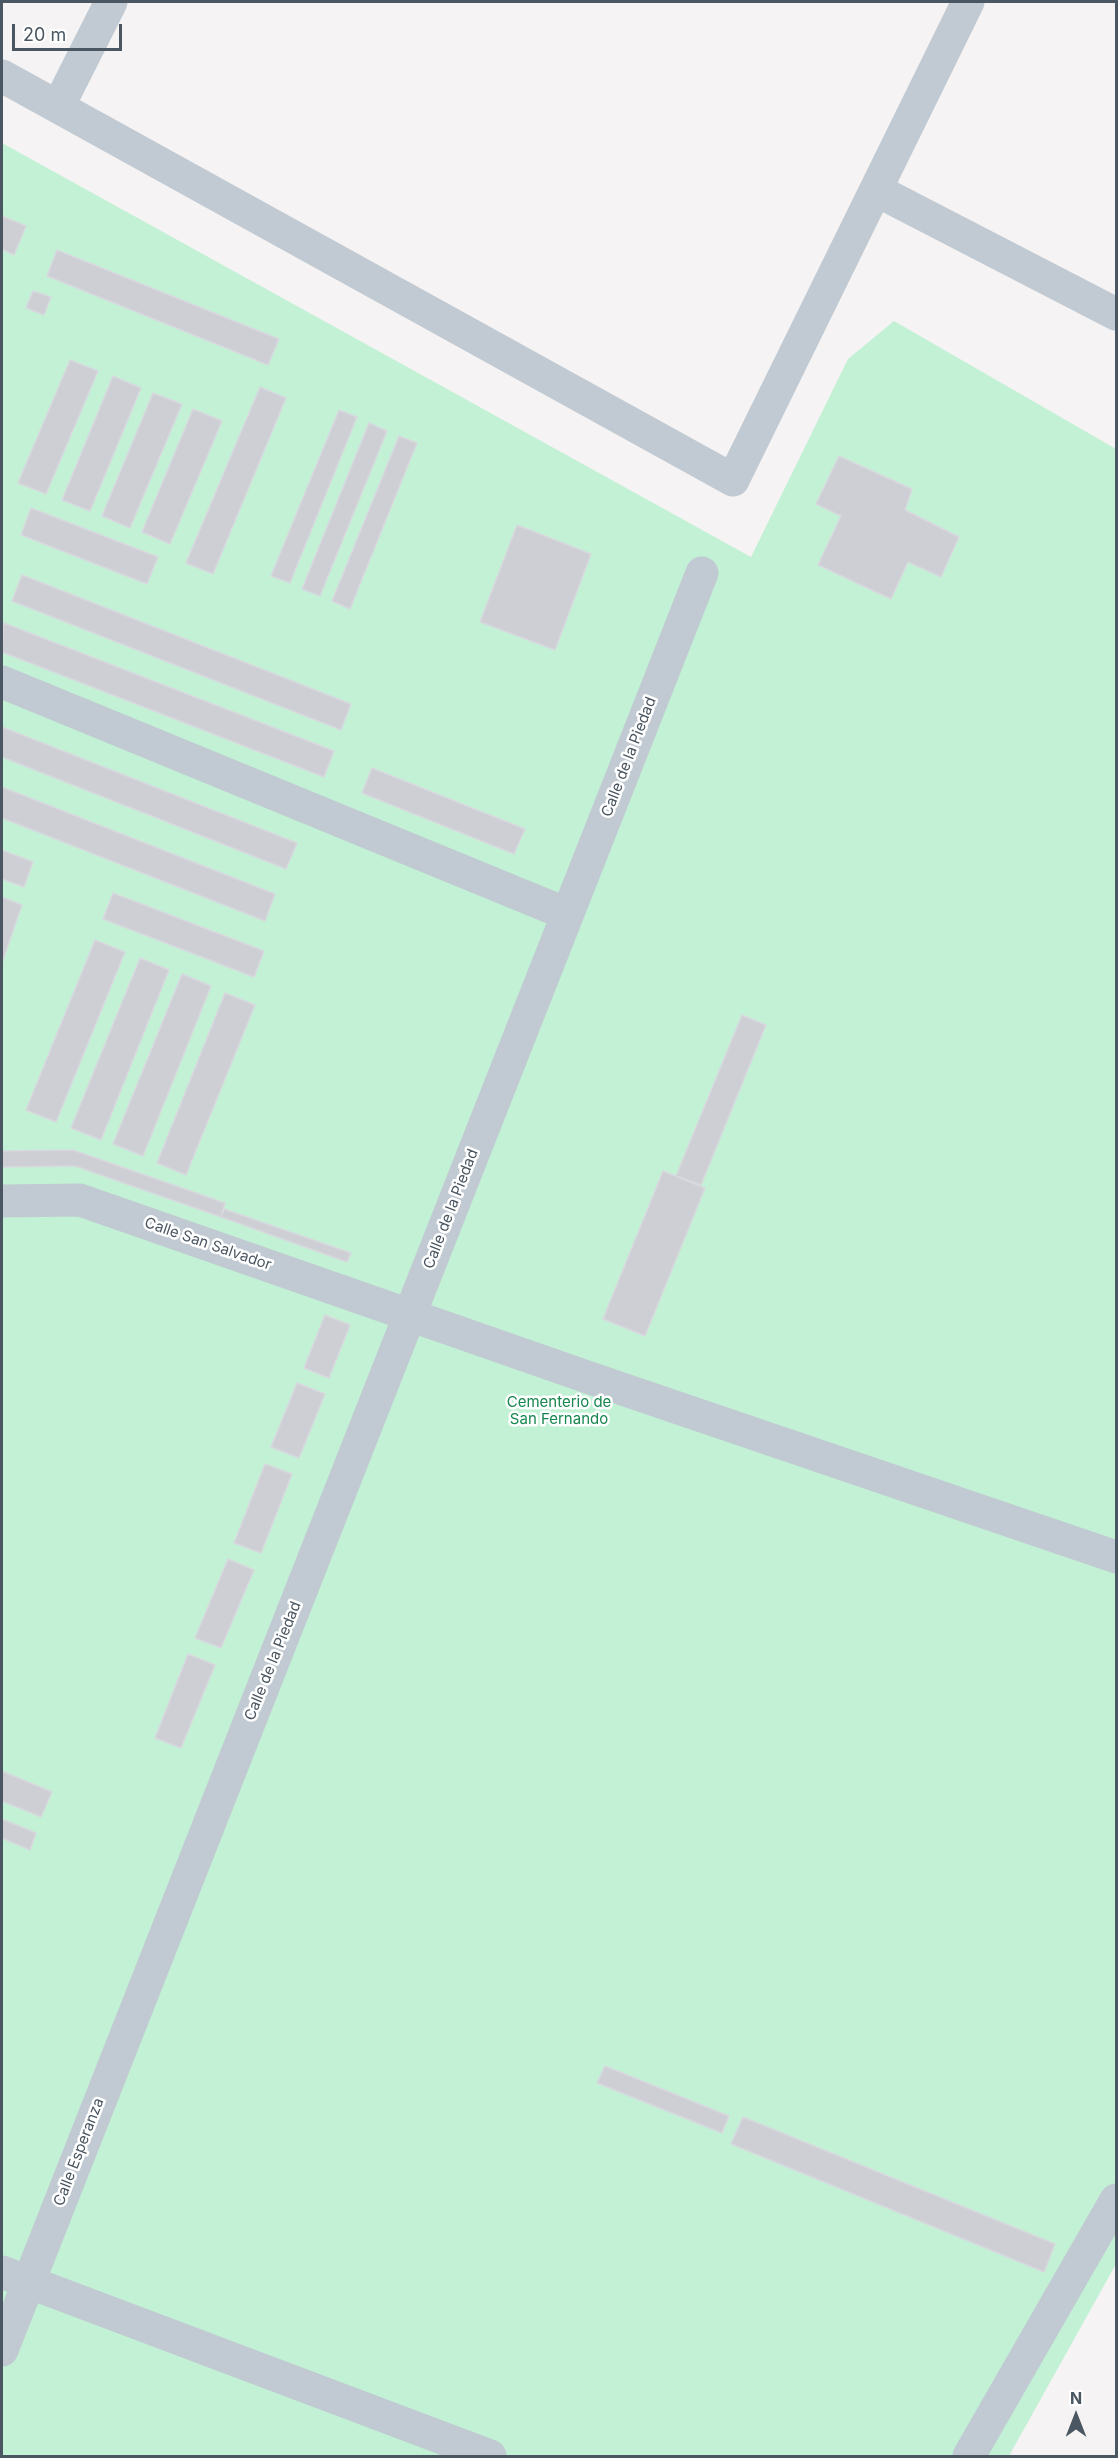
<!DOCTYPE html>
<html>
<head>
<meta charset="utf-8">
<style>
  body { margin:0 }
  #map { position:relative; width:1118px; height:2458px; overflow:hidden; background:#f5f3f3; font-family:Inter,sans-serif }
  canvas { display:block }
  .frame { position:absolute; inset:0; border:3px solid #4a5661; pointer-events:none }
  .north { position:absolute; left:1046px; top:2386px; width:60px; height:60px; -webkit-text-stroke:4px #fff; paint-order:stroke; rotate:0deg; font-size:16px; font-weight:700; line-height:24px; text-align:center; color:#4a5661 }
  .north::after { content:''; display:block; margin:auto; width:21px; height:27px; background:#4a5661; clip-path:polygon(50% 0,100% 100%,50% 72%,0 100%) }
  .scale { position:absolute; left:12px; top:24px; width:110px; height:27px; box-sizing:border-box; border:3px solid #4a5661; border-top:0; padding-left:8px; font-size:18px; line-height:21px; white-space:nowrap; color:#4a5661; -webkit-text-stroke:4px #fff; paint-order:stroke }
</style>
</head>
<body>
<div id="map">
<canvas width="1118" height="2458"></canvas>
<div class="frame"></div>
<div class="north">N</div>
<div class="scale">20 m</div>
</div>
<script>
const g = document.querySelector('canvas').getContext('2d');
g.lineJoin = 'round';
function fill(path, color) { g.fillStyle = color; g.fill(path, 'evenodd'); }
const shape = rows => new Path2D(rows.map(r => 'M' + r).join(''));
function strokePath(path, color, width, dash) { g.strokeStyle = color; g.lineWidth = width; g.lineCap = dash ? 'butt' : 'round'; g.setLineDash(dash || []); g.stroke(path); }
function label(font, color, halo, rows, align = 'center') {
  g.font = font + ' Inter,sans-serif'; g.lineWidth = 5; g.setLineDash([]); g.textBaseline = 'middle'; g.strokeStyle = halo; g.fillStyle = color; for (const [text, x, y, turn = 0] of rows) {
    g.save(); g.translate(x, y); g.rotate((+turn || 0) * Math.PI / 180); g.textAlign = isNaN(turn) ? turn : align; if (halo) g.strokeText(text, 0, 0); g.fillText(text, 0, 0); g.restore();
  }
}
fill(shape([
  [2,143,751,557,848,359,894,321,1116,449,1116,2264,1009,2456,2,2456]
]), '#c3f1d5');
const building = shape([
  [2,216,26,226,14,255,2,249,2,216],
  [57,250,279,339,268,365,47,276,57,250],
  [33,291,51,297,44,315,26,308,33,291],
  [70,360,98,371,46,494,18,483,70,360],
  [113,376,141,388,90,511,62,500,113,376],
  [260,387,286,398,213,574,186,563,260,387],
  [153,393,182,404,130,528,102,516,153,393],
  [193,409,222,421,170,544,142,532,193,409],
  [339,410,357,417,290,583,271,576,339,410],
  [369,423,387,431,320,596,302,589,369,423],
  [399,436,417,443,350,609,332,601,399,436],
  [839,456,912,489,905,510,959,537,941,577,908,562,891,599,818,565,841,516,816,504,839,456],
  [31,508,158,557,147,584,21,535,31,508],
  [517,525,591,554,555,650,480,622,517,525],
  [22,575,351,704,341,730,12,601,22,575],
  [4,623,334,751,324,777,2,652,4,623],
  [2,727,297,843,286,869,2,757,2,727],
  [372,768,525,829,514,854,362,793,372,768],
  [2,787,275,894,265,921,2,818,2,787],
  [2,850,33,862,24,887,2,879,2,850],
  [113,893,264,951,254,977,103,919,113,893],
  [2,897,22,905,2,963,2,897],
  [95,940,125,952,56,1122,26,1110,95,940],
  [140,958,169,970,101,1140,71,1128,140,958],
  [182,974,211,986,143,1156,113,1144,182,974],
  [225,993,255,1005,186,1175,157,1163,225,993],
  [742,1015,766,1025,701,1185,676,1176,742,1015],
  [73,1150,225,1203,221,1217,75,1166,2,1167,2,1151,73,1150],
  [663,1171,705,1188,645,1336,603,1319,663,1171],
  [224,1209,351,1253,347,1262,221,1217,224,1209],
  [325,1315,350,1325,329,1378,304,1368,325,1315],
  [297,1383,325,1394,299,1458,271,1447,297,1383],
  [265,1464,292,1474,261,1553,234,1543,265,1464],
  [228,1559,254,1570,221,1648,195,1638,228,1559],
  [188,1654,215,1665,181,1748,155,1738,188,1654],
  [2,1771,52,1792,41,1817,2,1801,2,1771],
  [2,1819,36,1833,30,1850,2,1838,2,1819],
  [605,2066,729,2116,722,2133,597,2083,605,2066],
  [743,2117,1055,2244,1044,2272,731,2144,743,2117]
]);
fill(building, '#cdcfd5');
strokePath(building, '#d7d9de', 1.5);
strokePath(shape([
  [2,76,733,480,968,2],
  [58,107,111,2],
  [876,190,1116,314],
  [2,682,567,914],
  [2,1201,80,1200,590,1378,1116,1557],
  [2,2272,490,2456],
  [2,2350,702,573],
  [969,2456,1116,2200]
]), '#c1cad2', 33);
label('15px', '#4a5661', '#fff', [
  ["Calle de la Piedad",629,757,-69],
  ["Calle de la Piedad",451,1209,-69],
  ["Calle San Salvador",208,1244,19],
  ["Calle de la Piedad",273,1661,-68],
  ["Calle Esperanza",79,2152,-69]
]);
label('15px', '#17864f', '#fff', [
  ["Cementerio de",559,1402],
  ["San Fernando",559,1419]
]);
</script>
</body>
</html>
